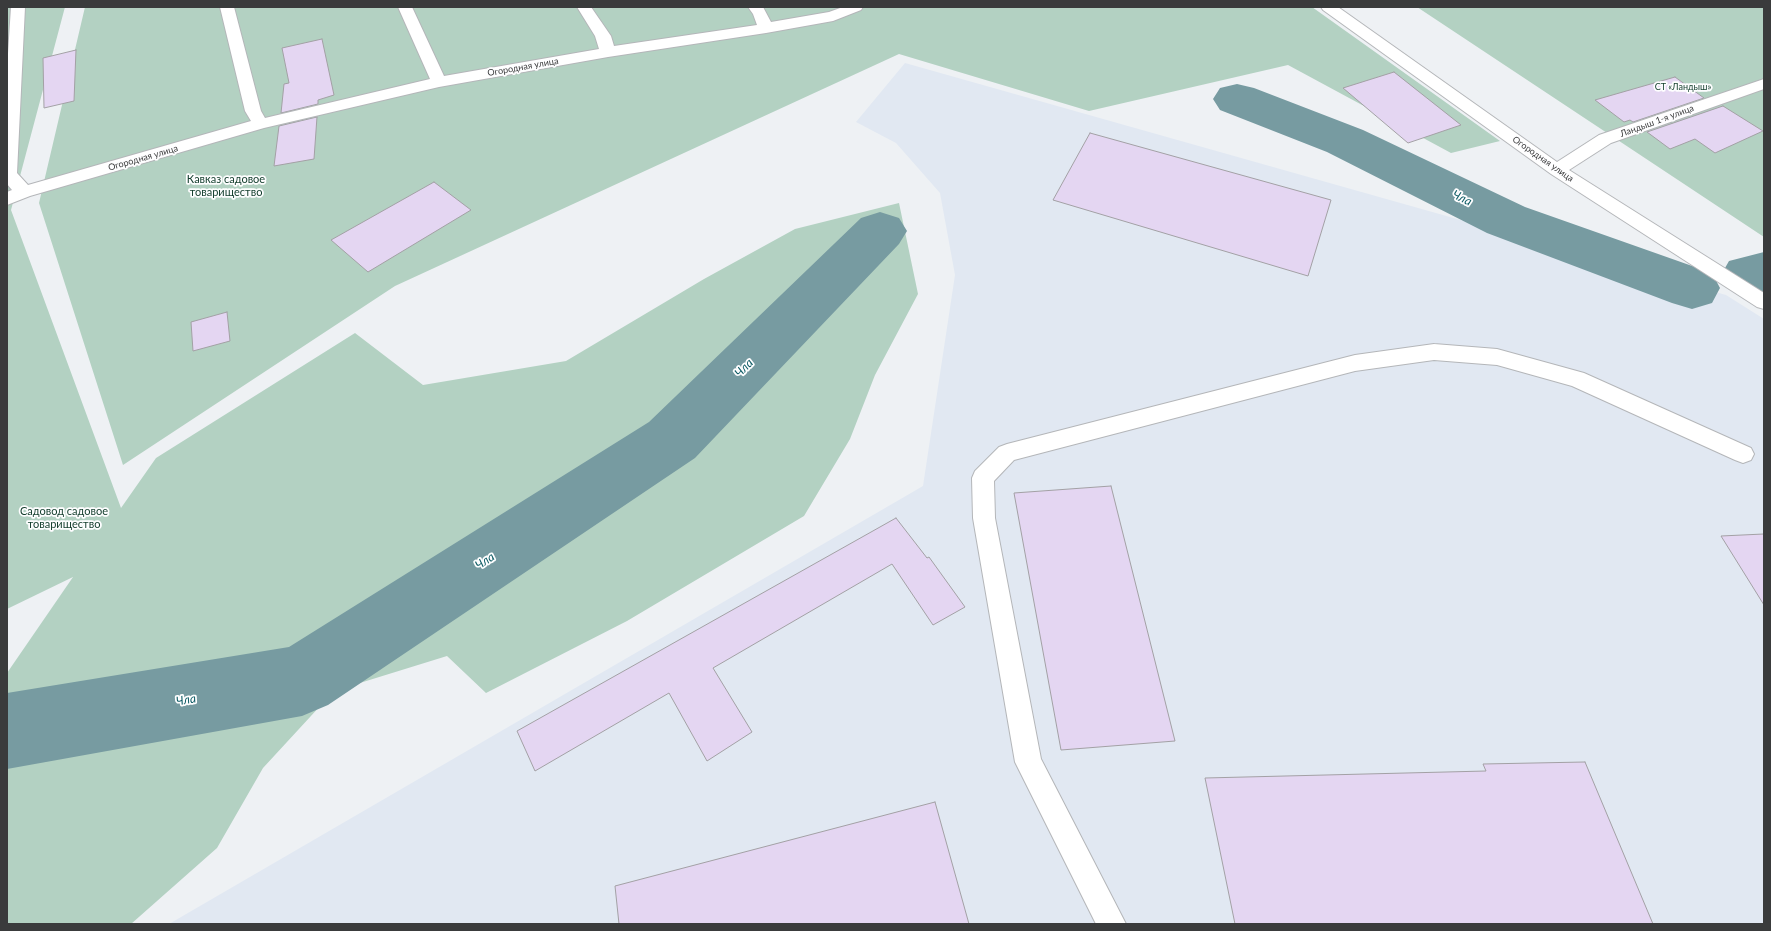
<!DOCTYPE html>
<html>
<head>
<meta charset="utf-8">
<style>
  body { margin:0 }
  #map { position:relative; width:1771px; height:931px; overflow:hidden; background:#eef1f4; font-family:Lato,sans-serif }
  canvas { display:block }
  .frame { position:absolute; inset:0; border:8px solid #3a3b3c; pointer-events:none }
</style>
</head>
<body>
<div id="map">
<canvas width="1771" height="931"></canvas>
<div class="frame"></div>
</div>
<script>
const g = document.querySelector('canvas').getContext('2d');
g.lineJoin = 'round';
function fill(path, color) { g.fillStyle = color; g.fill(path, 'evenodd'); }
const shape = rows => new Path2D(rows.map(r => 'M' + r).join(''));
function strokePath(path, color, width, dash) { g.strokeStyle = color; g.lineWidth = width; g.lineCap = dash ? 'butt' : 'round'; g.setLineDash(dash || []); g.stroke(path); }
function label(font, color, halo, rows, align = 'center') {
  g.font = font + ' Lato,sans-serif'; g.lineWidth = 3.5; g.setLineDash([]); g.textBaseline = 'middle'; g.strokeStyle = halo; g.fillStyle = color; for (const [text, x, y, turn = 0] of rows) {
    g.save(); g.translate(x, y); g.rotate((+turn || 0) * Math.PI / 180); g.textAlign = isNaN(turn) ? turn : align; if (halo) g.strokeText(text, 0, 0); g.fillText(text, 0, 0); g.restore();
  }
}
fill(shape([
  [905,63,1726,295,1764,319,1764,924,169,924,923,486,955,275,940,193,896,143,856,122]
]), '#e1e8f2');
fill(shape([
  [7,7,65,7,11,210,121,508,156,458,355,333,423,385,566,361,704,279,795,229,899,203,918,294,875,375,850,439,804,516,627,621,486,693,447,656,334,691,263,768,217,848,131,924,7,924,7,673,73,577,7,609],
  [85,7,1312,7,1500,141,1451,153,1288,65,1089,111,899,54,395,286,123,465,39,203],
  [1417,7,1764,7,1764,237]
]), '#b3d1c2');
fill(shape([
  [1237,84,1254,88,1363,130,1525,207,1712,273,1720,288,1712,303,1692,309,1672,303,1487,233,1327,152,1220,110,1213,99,1220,88,1237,84],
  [880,212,899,218,907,231,899,244,695,458,328,705,302,716,7,769,7,693,289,647,649,422,861,218,880,212],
  [1764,252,1764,292,1749,295,1729,289,1721,275,1729,261,1764,252]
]), '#779ba1');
const building = shape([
  [322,39,334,95,318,100,318,104,281,113,284,84,289,83,282,48,322,39],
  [76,50,74,101,44,108,43,58,76,50],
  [1394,72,1461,125,1408,143,1343,88,1394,72],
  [1675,77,1704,98,1633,122,1630,120,1624,122,1595,100,1675,77],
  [1723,106,1763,131,1715,153,1695,139,1670,149,1647,132,1723,106],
  [317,117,314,159,274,166,279,126,317,117],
  [1090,133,1331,200,1308,276,1053,200,1090,133],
  [434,182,471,210,368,272,331,240,434,182],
  [227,312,230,341,193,351,191,322,227,312],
  [1111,486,1175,741,1061,750,1014,493,1111,486],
  [896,518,927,558,929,557,965,607,933,625,892,564,713,668,752,732,707,761,669,693,535,771,517,731,896,518],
  [1764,534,1764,605,1721,536,1764,534],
  [1585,762,1653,924,1235,924,1205,778,1486,771,1483,764,1585,762],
  [935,802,969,924,619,924,615,886,935,802]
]);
fill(building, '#e4d6f2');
strokePath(building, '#a3a1a5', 1);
const minor = shape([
  [11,7,25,7,17,173,28,185,251,121,245,111,220,7,234,7,261,111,265,118,430,79,398,7,412,7,444,76,599,49,595,36,577,7,591,7,611,36,614,46,757,25,753,14,748,7,763,7,771,22,829,12,843,7,863,7,861,10,833,21,766,33,608,57,439,87,264,128,30,196,7,205,7,192,12,190,7,184,7,69,11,7],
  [1321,7,1338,7,1557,162,1599,135,1764,79,1764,89,1611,143,1569,170,1764,293,1764,309,1757,307,1551,174,1323,10,1321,7],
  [1434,344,1497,349,1584,373,1751,448,1754,454,1751,460,1743,463,1735,460,1572,386,1497,365,1434,360,1355,371,1014,460,994,481,995,518,1041,759,1126,924,1096,924,1015,762,973,518,972,478,975,471,999,447,1007,444,1355,355,1434,344]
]);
strokePath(minor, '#b4b6b9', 2);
fill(minor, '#fff');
label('9px', '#3a3b3c', '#fefeff', [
  ["Огородная улица",523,67,-10],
  ["Ландыш 1-я улица",1657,121,-20],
  ["Огородная улица",143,158,-16],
  ["Огородная улица",1543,159,35]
]);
label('9px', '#103b2a', '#fefeff', [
  ["СТ «Ландыш»",1683,87]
]);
label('11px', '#103b2a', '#fefeff', [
  ["Кавказ садовое",226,179],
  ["товарищество",226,192],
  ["Садовод садовое",64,511],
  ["товарищество",64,524]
]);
label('italic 12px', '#0e5c65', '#fefeff', [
  ["Чла",1462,198,26],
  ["Чла",744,368,-45],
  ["Чла",485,561,-33],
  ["Чла",186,700,-10]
]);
</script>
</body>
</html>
